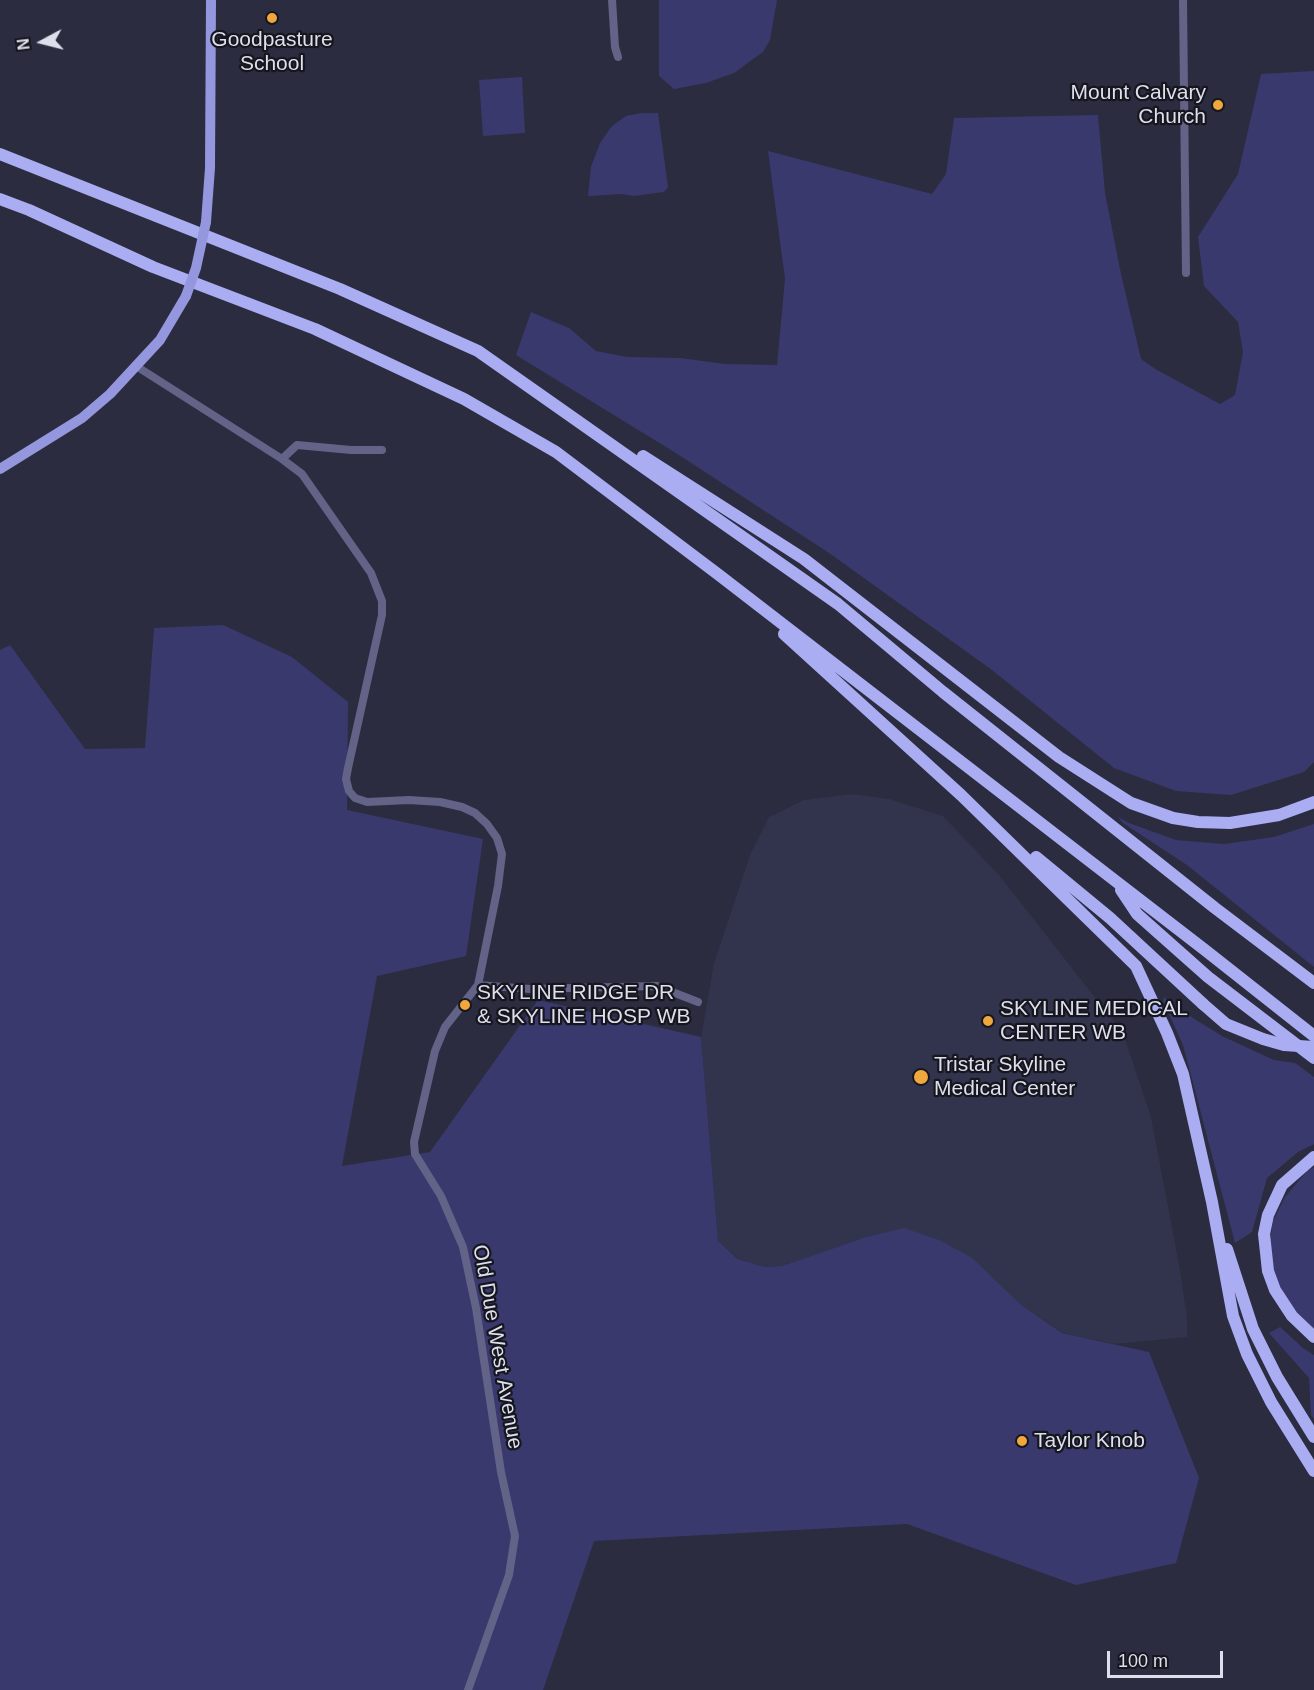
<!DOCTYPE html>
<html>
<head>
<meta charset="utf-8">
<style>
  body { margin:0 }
  #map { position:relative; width:1314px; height:1690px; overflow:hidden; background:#2b2c3f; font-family:Helvetica,sans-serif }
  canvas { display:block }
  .north { position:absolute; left:12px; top:12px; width:60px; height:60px; -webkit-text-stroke:4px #15161e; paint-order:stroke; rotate:263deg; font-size:16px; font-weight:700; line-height:24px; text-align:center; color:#dedfec }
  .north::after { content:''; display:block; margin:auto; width:21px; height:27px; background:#dedfec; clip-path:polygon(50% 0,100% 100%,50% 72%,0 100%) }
  .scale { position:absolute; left:1107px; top:1651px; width:116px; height:27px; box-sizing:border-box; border:3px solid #dedfec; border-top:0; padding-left:8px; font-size:18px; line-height:21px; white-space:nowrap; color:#dedfec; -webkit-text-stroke:4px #15161e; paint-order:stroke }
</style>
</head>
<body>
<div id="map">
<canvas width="1314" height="1690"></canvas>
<div class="north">N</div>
<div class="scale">100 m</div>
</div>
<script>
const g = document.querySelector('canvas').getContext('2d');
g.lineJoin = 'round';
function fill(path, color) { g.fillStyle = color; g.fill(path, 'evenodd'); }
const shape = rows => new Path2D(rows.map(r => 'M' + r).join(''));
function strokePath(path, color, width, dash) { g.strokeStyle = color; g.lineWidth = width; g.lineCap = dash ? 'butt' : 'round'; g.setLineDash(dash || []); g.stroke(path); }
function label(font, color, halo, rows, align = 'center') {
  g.font = font + ' Helvetica,sans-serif'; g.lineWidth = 4.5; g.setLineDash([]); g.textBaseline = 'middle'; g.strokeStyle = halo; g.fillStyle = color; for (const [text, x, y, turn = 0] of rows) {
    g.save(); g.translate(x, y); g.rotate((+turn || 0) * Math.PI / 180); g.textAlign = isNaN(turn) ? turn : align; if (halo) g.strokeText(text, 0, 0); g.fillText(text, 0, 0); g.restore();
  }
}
fill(shape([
  [852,794,889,799,943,816,999,875,1123,1033,1151,1117,1179,1264,1187,1317,1187,1337,1115,1344,1063,1333,1020,1304,863,1238,782,1266,765,1267,739,1259,718,1241,701,1037,714,963,750,855,769,817,804,800]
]), '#32334c');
fill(shape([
  [659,0,777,0,770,40,763,52,734,73,706,83,674,89,659,76],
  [1314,71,1314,762,1304,772,1231,795,1176,791,1114,768,992,670,829,553,679,455,516,355,531,312,569,328,596,351,627,357,680,358,725,364,777,365,785,279,768,151,932,194,946,174,954,118,1098,115,1105,193,1121,274,1141,359,1157,370,1220,404,1235,395,1243,352,1238,322,1204,286,1198,237,1238,174,1261,74],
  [522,77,525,133,483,136,479,80],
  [641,113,658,113,668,187,664,192,634,196,622,194,588,196,591,167,600,143,612,126,626,116],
  [223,625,292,657,348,702,347,810,483,839,466,956,377,976,342,1166,430,1152,538,1000,701,1037,718,1241,738,1259,765,1267,782,1266,863,1238,904,1228,939,1240,971,1257,1020,1304,1062,1333,1149,1352,1199,1478,1176,1563,1076,1585,907,1524,594,1541,543,1690,0,1690,0,650,10,645,85,749,145,748,154,628],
  [1118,817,1129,823,1176,840,1224,844,1274,837,1314,824,1314,967,1187,865,1123,823],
  [1164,997,1182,1011,1222,1036,1274,1060,1295,1063,1314,1077,1314,1144,1298,1152,1267,1178,1252,1232,1235,1243,1183,1045,1163,1001],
  [1314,1167,1314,1330,1304,1323,1283,1295,1273,1270,1269,1246,1273,1221,1285,1197,1307,1171],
  [1280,1327,1303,1348,1314,1355,1314,1419,1311,1415,1309,1378,1269,1333]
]), '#3a396d');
strokePath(shape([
  [612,0,615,47,618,57],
  [1183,0,1186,273],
  [136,366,282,459,302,474,371,573,382,601,382,615,348,768,346,779,349,791,355,798,367,802,409,800,440,802,462,807,475,813,487,824,497,838,502,854,498,886,478,985,445,1027,435,1051,414,1142,415,1154,441,1196,463,1247,476,1308,501,1472,515,1536,509,1575,468,1690],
  [282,459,297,445,351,450,382,450],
  [478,985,530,989,657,986,698,1002]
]), '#626386', 8);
strokePath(shape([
  [206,222,210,168,211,0],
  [0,469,82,418,110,394,160,340,186,296]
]), '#9496de', 10);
strokePath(shape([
  [0,154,340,289,478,351,838,604,943,692,1215,908,1314,983],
  [0,199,29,210,153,267,315,329,464,399,556,452,719,575,1205,950,1314,1036],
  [643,456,804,559,1059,757,1131,803,1173,818,1198,822,1230,823,1279,815,1314,802],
  [784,634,961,795,1136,966,1167,1033,1183,1074,1212,1202,1233,1316,1247,1354,1271,1402,1314,1471],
  [1036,857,1110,918,1203,1004],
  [1121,890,1137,914,1208,977,1314,1058],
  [1314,1157,1282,1185,1268,1215,1264,1234,1268,1271,1275,1290,1292,1316,1314,1337],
  [1227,1249,1253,1329,1277,1377,1314,1437]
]), '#aaadf2', 12);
strokePath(shape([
  [186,296,196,268,206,222]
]), '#9496de', 10);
strokePath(shape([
  [1203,1004,1226,1024,1263,1039,1284,1045,1314,1047]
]), '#aaadf2', 12);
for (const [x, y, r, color] of [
  [272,18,6,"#efa73e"],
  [1218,105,6,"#efa73e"],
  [465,1005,6,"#efa73e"],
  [988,1021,6,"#efa73e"],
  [921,1077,8,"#efa73e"],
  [1022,1441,6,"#efa73e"]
]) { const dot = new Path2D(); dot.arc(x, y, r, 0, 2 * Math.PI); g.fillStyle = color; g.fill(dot); strokePath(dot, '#15161e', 2); }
label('21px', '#dedfec', '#15161e', [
  ["Goodpasture",272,40,"center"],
  ["School",272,64,"center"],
  ["Mount Calvary",1206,93,"right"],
  ["Church",1206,117,"right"],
  ["SKYLINE RIDGE DR",477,993],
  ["& SKYLINE HOSP WB",477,1017],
  ["SKYLINE MEDICAL",1000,1009],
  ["CENTER WB",1000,1033],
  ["Tristar Skyline",934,1065],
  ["Medical Center",934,1089],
  ["Taylor Knob",1034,1441]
], 'left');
label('21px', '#dedfec', '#15161e', [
  ["Old Due West Avenue",497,1347,80]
]);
</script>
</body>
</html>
